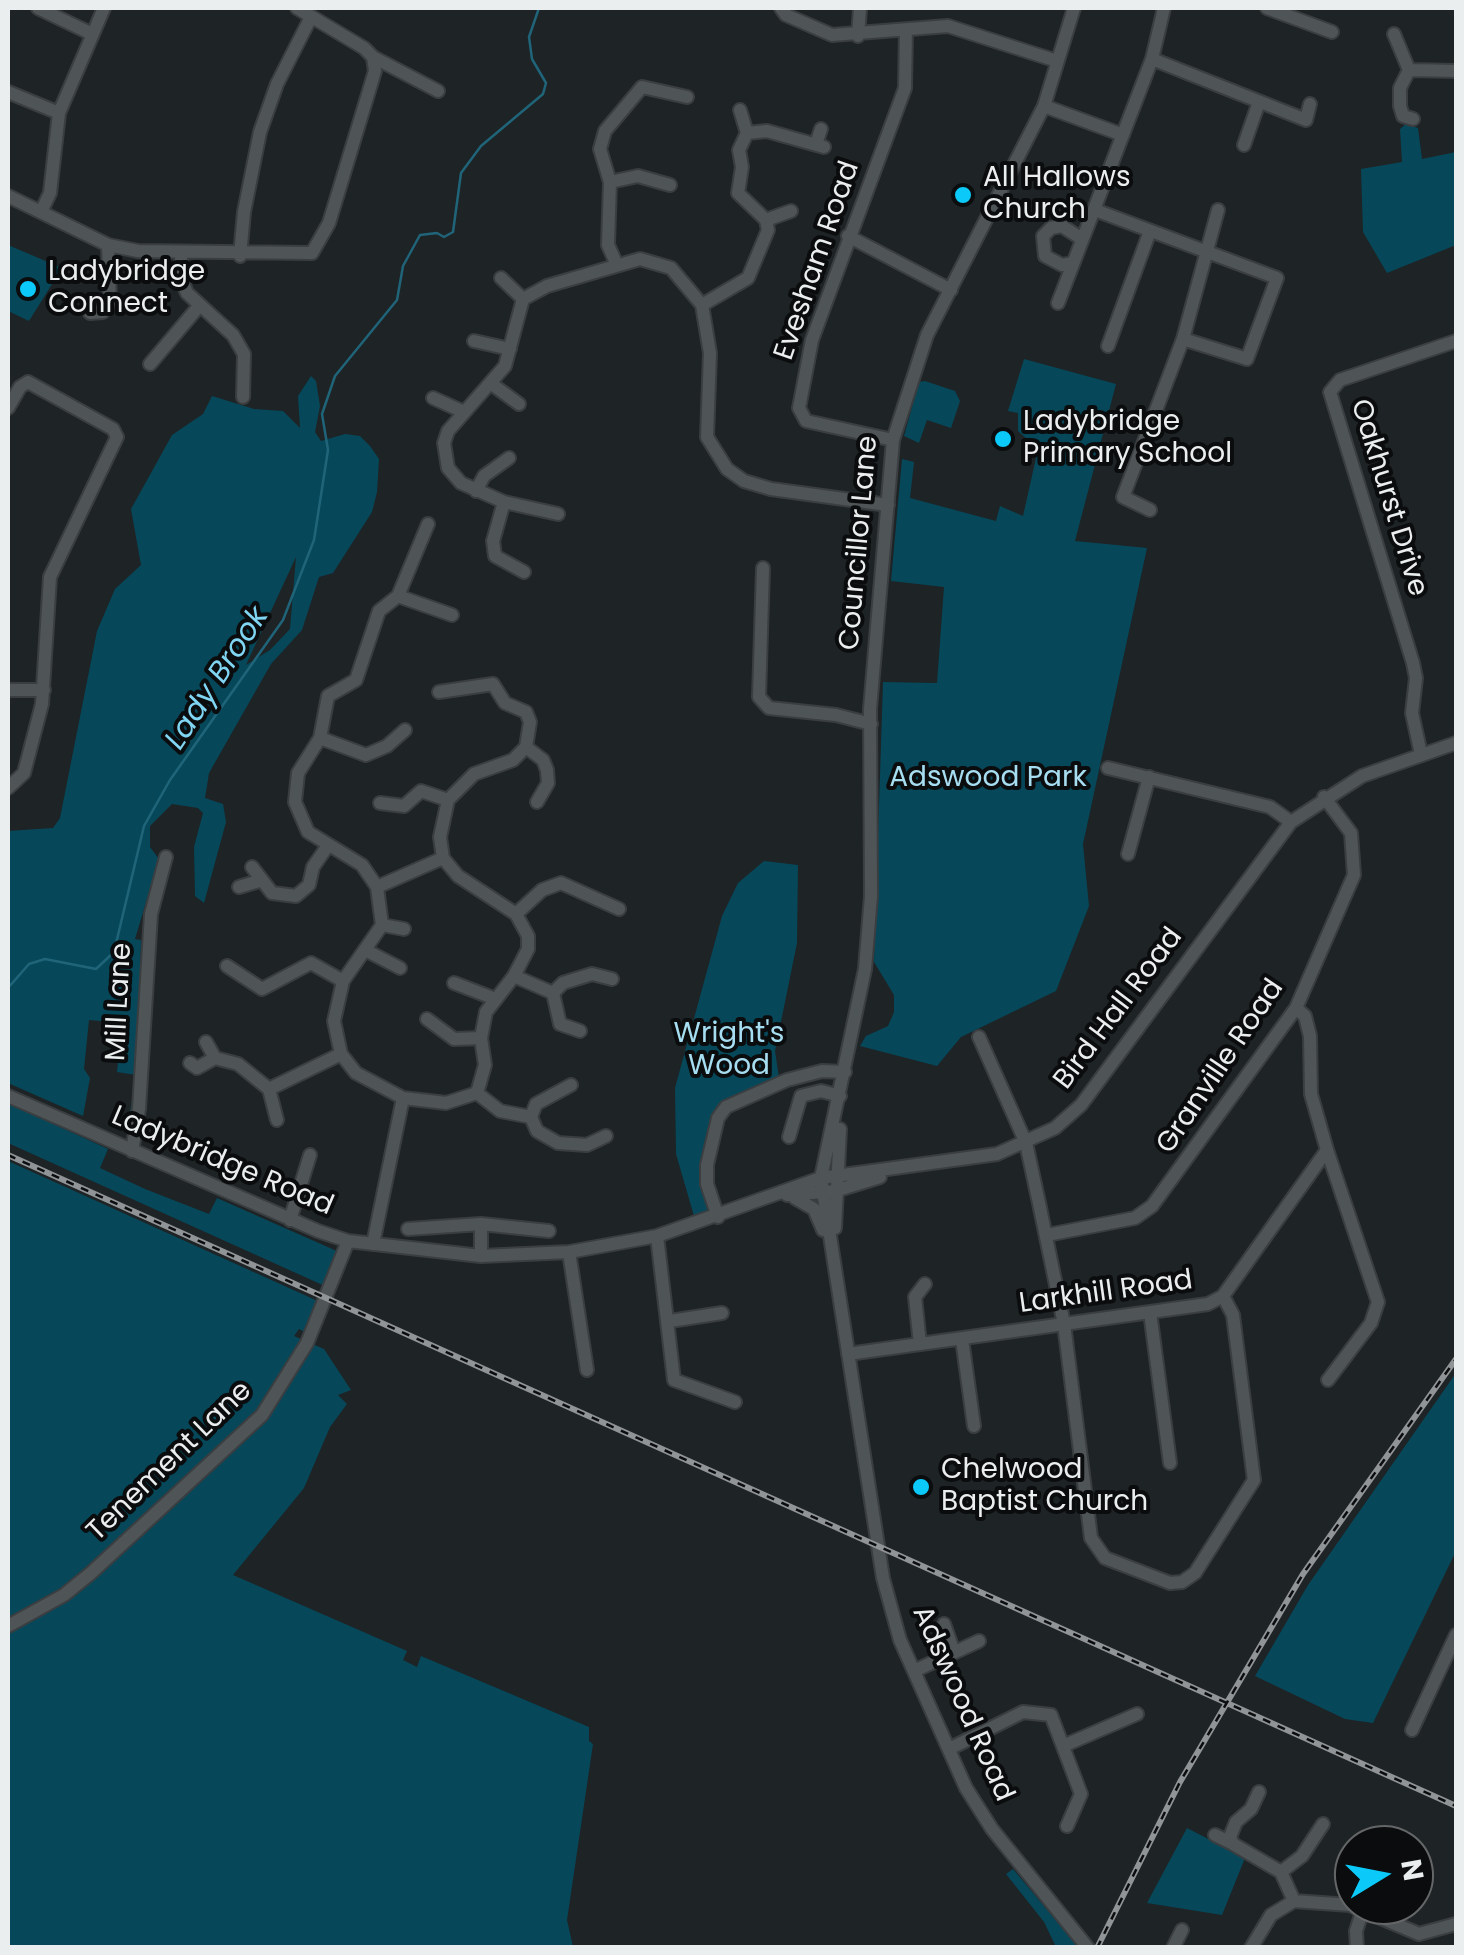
<!DOCTYPE html>
<html>
<head>
<meta charset="utf-8">
<style>
  body { margin:0 }
  #map { position:relative; width:1464px; height:1955px; overflow:hidden; background:#1e2325; font-family:Poppins,sans-serif }
  canvas { display:block }
  .frame { position:absolute; inset:0; border:10px solid #eaeeef; pointer-events:none }
  .north { position:absolute; left:1334px; top:1825px; width:100px; height:100px; box-sizing:border-box; background:#0a0c0d; border:2px solid #646667; border-radius:50%; rotate:80deg; font-size:28px; font-weight:700; line-height:40px; text-align:center; color:#eaeeef }
  .north::after { content:''; display:block; margin:auto; width:35px; height:45px; background:#0bcafa; clip-path:polygon(50% 0,100% 100%,50% 72%,0 100%) }
</style>
</head>
<body>
<div id="map">
<canvas width="1464" height="1955"></canvas>
<div class="frame"></div>
<div class="north">N</div>
</div>
<script>
const g = document.querySelector('canvas').getContext('2d');
g.lineJoin = 'round';
function fill(path, color) { g.fillStyle = color; g.fill(path, 'evenodd'); }
const shape = rows => new Path2D(rows.map(r => 'M' + r).join(''));
function strokePath(path, color, width, dash) { g.strokeStyle = color; g.lineWidth = width; g.lineCap = dash ? 'butt' : 'round'; g.setLineDash(dash || []); g.stroke(path); }
function label(font, color, halo, rows, align = 'center') {
  g.font = font + ' Poppins,sans-serif'; g.lineWidth = 8; g.setLineDash([]); g.textBaseline = 'middle'; g.strokeStyle = halo; g.fillStyle = color; for (const [text, x, y, turn = 0] of rows) {
    g.save(); g.translate(x, y); g.rotate((+turn || 0) * Math.PI / 180); g.textAlign = isNaN(turn) ? turn : align; if (halo) g.strokeText(text, 0, 0); g.fillText(text, 0, 0); g.restore();
  }
}
fill(shape([
  [1406,124,1418,128,1422,159,1456,152,1456,245,1387,273,1363,232,1361,169,1402,162,1400,129],
  [8,245,62,268,29,321,8,311],
  [1024,359,1116,384,1075,541,1147,548,1083,844,1089,906,1056,991,961,1037,937,1066,860,1046,866,1036,888,1026,894,1012,894,995,874,962,883,682,937,683,944,587,891,581,902,459,914,462,910,498,996,521,1000,506,1023,516,1038,449,1018,431,1018,413,1008,411],
  [311,376,316,381,320,406,315,432,321,441,345,434,360,436,370,446,379,459,377,492,372,512,333,573,319,577,302,630,271,664,209,773,205,798,223,804,226,822,204,903,195,896,194,847,203,813,198,808,172,804,150,826,150,847,159,859,135,939,141,940,137,1086,127,1130,136,1075,117,1072,122,1023,89,1020,84,1069,90,1078,83,1116,8,1083,8,992,14,981,8,988,8,831,53,828,60,818,97,631,115,589,141,565,131,509,172,435,203,414,212,396,254,409,283,411,300,428,298,396],
  [296,557,290,629,270,650,246,665],
  [925,381,955,391,960,401,951,428,927,420,919,443,904,436,919,382],
  [764,861,798,865,797,943,775,1051,779,1078,714,1118,712,1211,694,1216,676,1154,675,1088,722,916,738,883],
  [8,1103,108,1149,100,1168,145,1189,209,1214,217,1198,339,1252,327,1287,8,1143],
  [8,1161,320,1302,307,1333,299,1329,294,1336,324,1349,351,1390,338,1395,347,1404,330,1427,304,1488,233,1575,407,1651,403,1660,417,1667,421,1656,589,1727,589,1741,593,1744,567,1920,573,1947,8,1947],
  [1456,1373,1456,1551,1373,1723,1345,1719,1255,1676,1308,1585],
  [1187,1828,1245,1858,1222,1915,1147,1903],
  [1013,1869,1075,1943,1078,1947,1056,1947,1044,1922,1006,1874]
]), '#06485a');
strokePath(shape([
  [8,988,29,964,45,959,96,969,114,952,144,826,170,780,283,620,314,540,328,450,322,414,335,376,397,300,403,266,420,235,437,233,444,237,453,232,461,173,481,146,543,94,546,83,532,59,529,37,539,8]
]), '#206479', 2.5);
const minor = shape([
  [38,8,90,33],
  [781,8,786,15,832,35,948,26,1057,61],
  [1074,8,1044,106,927,335,893,440,870,709,871,896,865,969,821,1178,883,1578,900,1640,966,1788,992,1829,1088,1948],
  [1267,8,1332,32],
  [1394,34,1409,70,1456,71],
  [858,36,860,8],
  [373,57,438,91],
  [1152,59,1306,120,1310,104],
  [1409,70,1400,88,1400,106,1403,116,1413,119],
  [8,92,59,113],
  [1044,106,1123,135],
  [740,110,747,133],
  [816,144,821,129],
  [1244,145,1259,102],
  [610,182,638,176,670,185],
  [8,196,108,245,138,251,312,253,329,223,375,71,373,57,364,48,297,8],
  [1095,210,1277,278,1247,359,1183,339],
  [41,212,50,193,59,113,104,8],
  [766,220,791,211],
  [848,236,951,290],
  [181,255,181,278,187,293,233,335,244,354,243,397],
  [240,256,244,212,260,132,277,84,311,17],
  [616,263,608,245,610,182,600,149,605,131,642,87,687,97],
  [1073,263,1062,265,1045,256,1043,236,1051,228,1062,226,1082,239],
  [501,278,523,299],
  [1058,303,1152,59,1164,8],
  [702,305,748,278,768,230,766,220,738,193,742,167,739,150,747,133,767,131,824,147],
  [90,313,103,312,110,302,108,245],
  [474,341,510,349],
  [1108,346,1150,231],
  [150,364,200,305],
  [493,385,519,404],
  [433,398,464,412],
  [8,408,20,387,28,382,113,429,117,437,50,577,42,704,24,773,8,788],
  [893,440,806,421,799,408,812,340,905,88,906,30],
  [476,491,484,476,509,458],
  [504,502,493,541,495,556,524,572],
  [1150,510,1123,497,1183,339,1218,210],
  [558,514,504,502,461,483,448,468,444,443,448,431,505,366,523,299,547,286,640,259,671,268,702,305,710,353,707,437,727,469,744,481,771,489,888,505],
  [763,568,759,697,769,708,836,715,871,724],
  [398,596,428,524],
  [8,690,44,690],
  [320,738,366,755,387,746,405,730],
  [526,747,543,760,547,770,548,783,537,802],
  [1421,754,1412,713,1416,678,1413,663,1330,392,1340,380,1456,341],
  [1108,768,1270,807,1291,822],
  [380,803,404,806,421,791,448,800],
  [1128,854,1149,777],
  [252,867,272,893,296,896,309,885,313,867,327,847],
  [239,887,259,881],
  [377,887,443,858],
  [516,914,542,890,561,883,619,909],
  [382,925,404,929],
  [367,951,400,968],
  [227,966,262,989,311,963,343,981],
  [514,976,553,993,563,983,592,974,612,979],
  [454,983,493,998],
  [553,993,560,1024,580,1031],
  [427,1019,454,1039,481,1038],
  [979,1037,1026,1143,1039,1203,1064,1324,1091,1538,1105,1558,1170,1583,1182,1582,1195,1573,1254,1480,1233,1315,1223,1296],
  [206,1042,215,1058,238,1064,269,1089,341,1054],
  [190,1063,197,1068,215,1058],
  [269,1089,277,1120],
  [477,1093,500,1111,531,1117,537,1131,558,1143,587,1145,606,1136],
  [8,1096,318,1231,348,1241,481,1256,569,1252,657,1236,821,1178,997,1154,1055,1128,1081,1105,1291,822,1362,776,1456,743],
  [403,1098,446,1103,477,1093,485,1065,481,1038,486,1012,514,976,528,949,528,936,516,914,458,876,443,858,440,837,448,800,474,774,513,760,526,747,530,722,526,712,505,703,493,684,439,692],
  [531,1117,536,1104,571,1085],
  [789,1137,801,1096,821,1091,840,1096],
  [1327,1150,1378,1302,1371,1323,1328,1380],
  [132,1151,139,1109,151,914,166,857],
  [787,1195,835,1191,880,1177],
  [795,1198,814,1209,823,1230],
  [718,1217,707,1184,707,1165,718,1118,726,1107,787,1080,822,1071,845,1072],
  [290,1220,310,1155],
  [835,1228,840,1129],
  [408,1229,481,1224],
  [1047,1235,1135,1218,1152,1206,1296,1008,1354,875,1351,833,1324,797],
  [657,1236,674,1380,735,1402],
  [373,1244,403,1098,356,1073,341,1054,334,1021,343,981,382,925,377,887,362,865,308,832,295,802,298,773,320,738,328,696,356,680,379,611,398,596,452,615],
  [569,1252,587,1370],
  [481,1256,481,1224,549,1231],
  [1150,1312,1170,1463],
  [670,1321,722,1313],
  [962,1339,974,1426],
  [920,1344,915,1297,925,1284],
  [848,1354,1208,1304,1223,1296,1327,1150,1311,1094,1310,1036,1305,1016,1296,1008],
  [944,1624,954,1652],
  [8,1626,64,1595,91,1573,262,1415,307,1343,348,1241],
  [914,1671,979,1641],
  [1412,1730,1456,1635],
  [1063,1746,1137,1714],
  [949,1749,1023,1712,1051,1715,1081,1794,1067,1826],
  [1259,1792,1251,1809,1236,1822,1230,1837,1233,1844,1281,1872,1294,1901],
  [1215,1835,1233,1844],
  [1281,1872,1302,1856,1323,1824],
  [1173,1948,1182,1930],
  [1251,1948,1271,1915,1294,1901,1350,1905,1419,1934,1456,1924],
  [1357,1948,1356,1931,1363,1909]
]);
strokePath(minor, '#3a3e40', 16);
strokePath(minor, '#4f5457', 12);
const rail = shape([
  [8,1155,1456,1806],
  [1097,1948,1180,1782,1303,1574,1456,1359]
]);
strokePath(rail, '#909496', 6);
strokePath(rail, '#0a0c0d', 2.5, [8]);
for (const [x, y, r, color] of [
  [963,195,10,"#0bcafa"],
  [28,289,10,"#0bcafa"],
  [1003,439,10,"#0bcafa"],
  [921,1487,10,"#0bcafa"]
]) { const dot = new Path2D(); dot.arc(x, y, r, 0, 2 * Math.PI); g.fillStyle = color; g.fill(dot); strokePath(dot, '#0a0c0d', 4); }
label('28px', '#eaeeef', '#0a0c0d', [
  ["All Hallows",983,179],
  ["Church",983,211],
  ["Ladybridge",48,273],
  ["Connect",48,305],
  ["Ladybridge",1023,423],
  ["Primary School",1023,455],
  ["Chelwood",941,1471],
  ["Baptist Church",941,1503]
], 'left');
label('28px', '#eaeeef', '#0a0c0d', [
  ["Evesham Road",818,261,-71],
  ["Oakhurst Drive",1388,498,73],
  ["Councillor Lane",860,543,-85],
  ["Mill Lane",120,1002,-87],
  ["Bird Hall Road",1119,1009,-53],
  ["Granville Road",1221,1067,-56],
  ["Ladybridge Road",222,1162,23],
  ["Larkhill Road",1106,1293,-8],
  ["Tenement Lane",170,1462,-44],
  ["Adswood Road",962,1704,66]
]);
label('28px', '#a7ddf1', '#0a0c0d', [
  ["Adswood Park",988,779],
  ["Wright's",729,1035],
  ["Wood",729,1067]
]);
label('italic 30px', '#80d5f3', '#0a0c0d', [
  ["Lady Brook",218,679,-57]
]);
</script>
</body>
</html>
